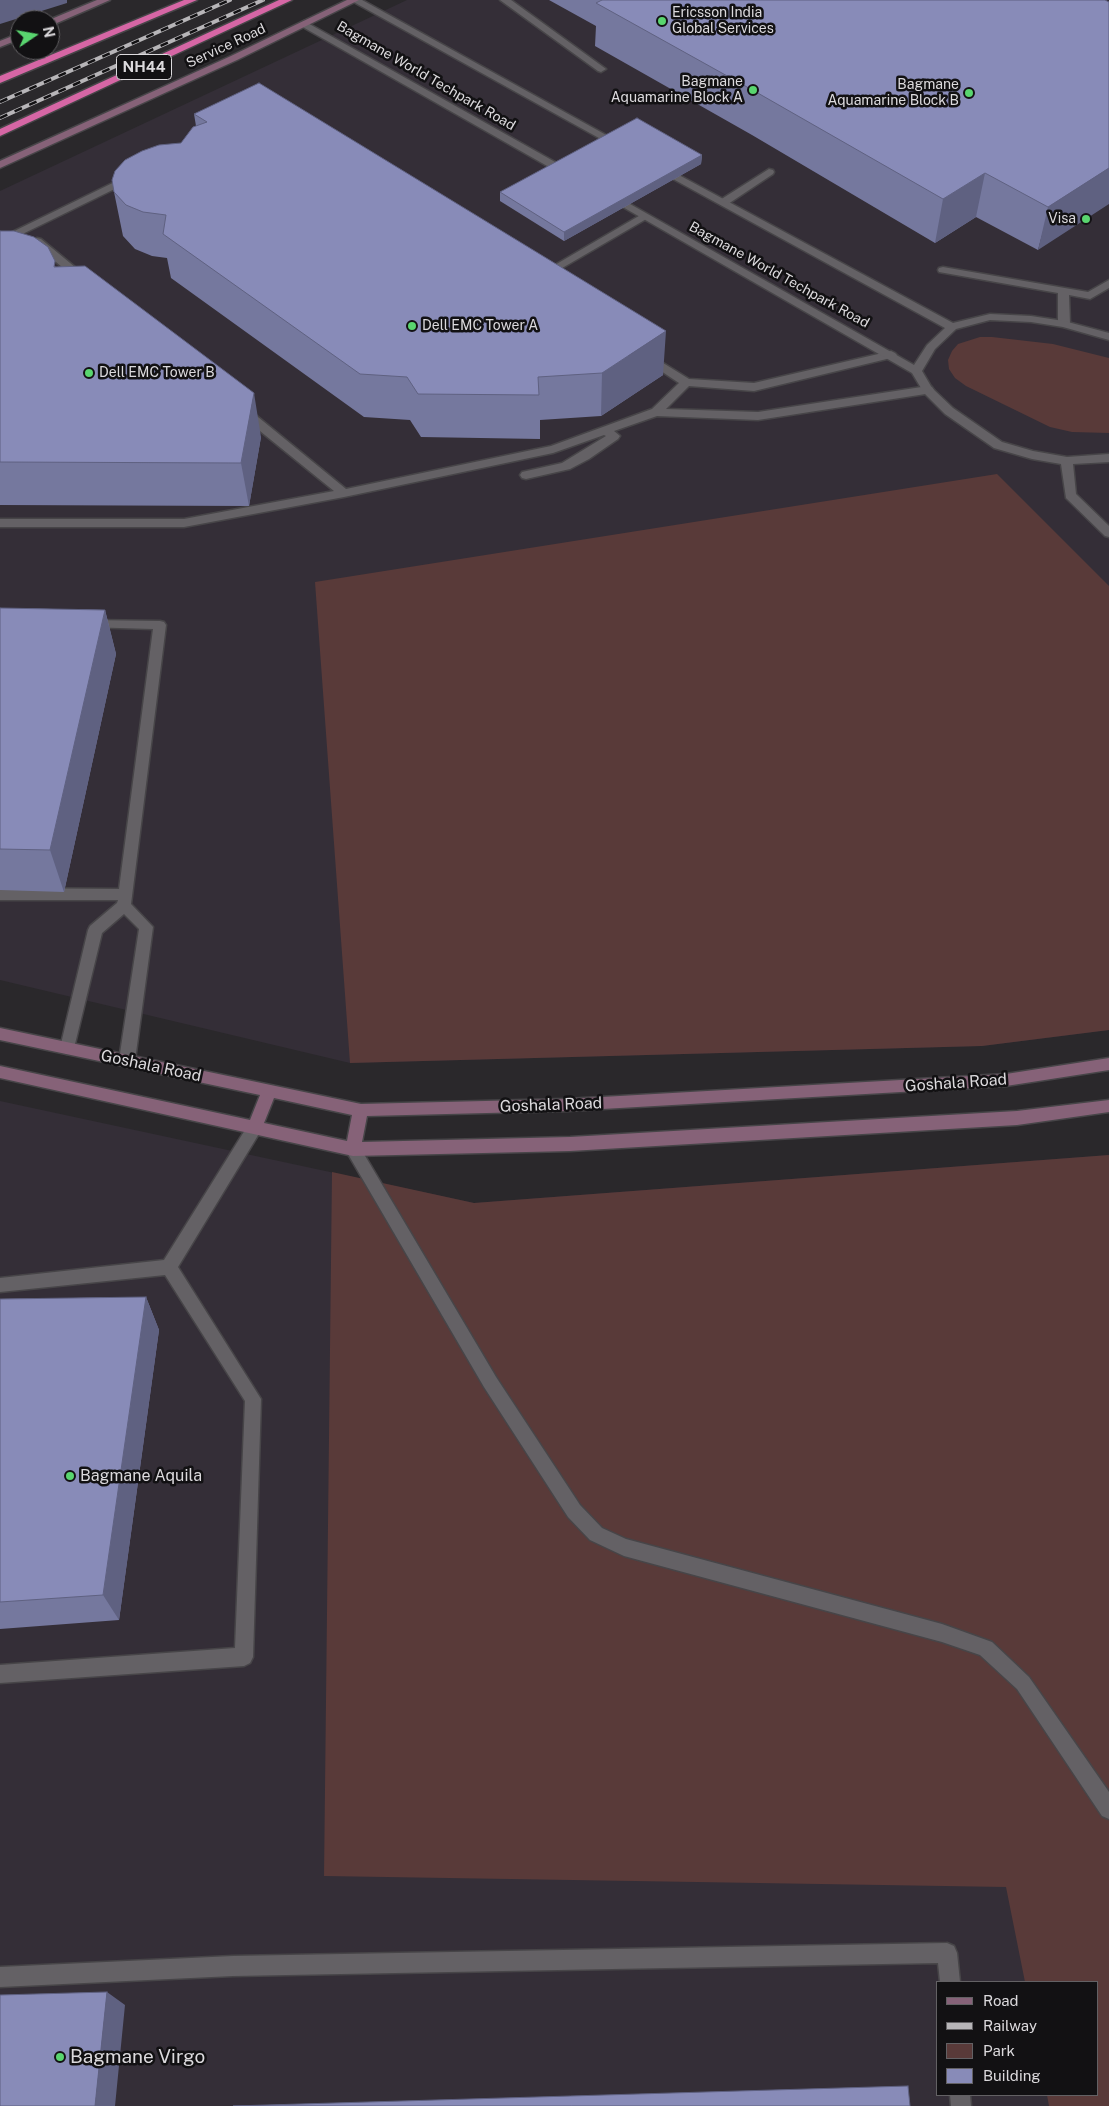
<!DOCTYPE html>
<html>
<head>
<meta charset="utf-8">
<style>
  body { margin:0 }
  #map { position:relative; width:1109px; height:2106px; overflow:hidden; background:#2a282b; font-family:"Public Sans",sans-serif }
  canvas { display:block }
  .legend { position:absolute; left:936px; top:1981px; width:162px; height:115px; box-sizing:border-box; background:#121113; border:1px solid #636164; margin:0; padding:6px 9px; list-style:none; font-size:15px; color:#dcdadd }
  .legend li { display:flex; align-items:center; gap:10px; height:25px }
  .legend b { width:25px; border:1px solid #636164 }
  .north { position:absolute; left:10px; top:10px; width:50px; height:50px; box-sizing:border-box; background:#121113; border:1px solid #636164; border-radius:50%; rotate:78deg; font-size:14px; font-weight:700; line-height:20px; text-align:center; color:#dcdadd }
  .north::after { content:''; display:block; margin:auto; width:18px; height:22px; background:#59d56f; clip-path:polygon(50% 0,100% 100%,50% 72%,0 100%) }
</style>
</head>
<body>
<div id="map">
<canvas width="1109" height="2106"></canvas>
<ul class="legend">
<li><b style="height:6px;background:#866278"></b>Road</li>
<li><b style="height:6px;background:#b7b5b8"></b>Railway</li>
<li><b style="height:14px;background:#593a39"></b>Park</li>
<li><b style="height:14px;background:#888bb8"></b>Building</li>
</ul>
<div class="north">N</div>
</div>
<script>
const g = document.querySelector('canvas').getContext('2d');
g.lineJoin = 'round';
function fill(path, color) { g.fillStyle = color; g.fill(path, 'evenodd'); }
const shape = rows => new Path2D(rows.map(r => 'M' + r).join(''));
function strokePath(path, color, width, dash) { g.strokeStyle = color; g.lineWidth = width; g.lineCap = dash ? 'butt' : 'round'; g.setLineDash(dash || []); g.stroke(path); }
function label(font, color, halo, rows, align = 'center') {
  g.font = font + ' "Public Sans",sans-serif'; g.lineWidth = 5; g.setLineDash([]); g.textBaseline = 'middle'; g.strokeStyle = halo; g.fillStyle = color; for (const [text, x, y, turn = 0] of rows) {
    g.save(); g.translate(x, y); g.rotate((+turn || 0) * Math.PI / 180); g.textAlign = isNaN(turn) ? turn : align; if (halo) g.strokeText(text, 0, 0); g.fillText(text, 0, 0); g.restore();
  }
}
fill(shape([
  [407,0,1109,0,1109,1030,982,1046,350,1063,0,980,0,191],
  [0,1101,474,1203,1109,1155,1109,2106,0,2106],
  [938,1982,1098,1982,1098,2095,938,2095]
]), '#342e37');
fill(shape([
  [980,337,992,337,1053,344,1109,358,1109,433,1072,432,1050,427,966,386,955,378,949,369,948,360,952,351,958,344],
  [997,474,1109,586,1109,1030,982,1046,350,1063,315,582],
  [1109,1155,1109,2106,1049,2106,1047,2095,1098,2095,1098,1982,1025,1982,1006,1887,324,1876,332,1172,474,1203]
]), '#593a39');
const lane = shape([
  [500,0,511,0,606,69,601,72,598,71,500,0],
  [769,169,773,170,774,172,773,174,728,204,720,204,719,202,720,200,769,169],
  [131,174,136,177,135,179,0,245,0,238,131,174],
  [644,213,649,216,648,218,545,278,537,278,536,276,644,213],
  [37,238,41,239,87,277,88,279,87,281,79,281,33,243,32,241,37,238],
  [943,267,1088,292,1109,280,1109,288,1090,299,1069,295,1070,324,1064,327,1058,324,1058,293,939,272,938,270,939,268,943,267],
  [891,351,895,353,897,355,895,357,754,391,689,386,666,409,758,412,928,386,932,387,934,390,932,393,758,420,657,416,614,431,620,436,618,439,589,459,570,469,526,479,522,478,520,475,522,472,562,463,606,436,604,435,553,453,344,497,184,527,0,527,0,519,184,519,334,491,239,414,237,411,239,408,243,407,247,408,346,489,551,446,652,409,679,383,643,359,641,357,643,355,647,353,689,379,754,383,891,351],
  [89,620,160,621,164,622,166,625,131,904,153,927,135,1060,132,1064,127,1066,122,1064,119,1060,139,929,124,914,102,933,74,1048,72,1052,67,1054,62,1052,60,1048,88,930,90,926,117,903,118,900,0,900,0,888,119,889,153,629,85,627,83,624,85,621,89,620],
  [255,1120,260,1122,263,1127,260,1132,178,1267,261,1399,253,1657,250,1663,244,1666,0,1683,0,1665,235,1648,245,1401,165,1275,0,1292,0,1278,164,1260,250,1122,255,1120],
  [353,1142,358,1144,496,1377,580,1505,602,1528,626,1539,942,1624,992,1642,1029,1677,1109,1792,1109,1819,1102,1816,1017,1689,980,1655,942,1642,624,1556,590,1540,568,1517,484,1387,348,1154,345,1149,348,1144,353,1142],
  [947,1943,954,1946,957,1953,960,1982,940,1982,938,1963,233,1976,0,1987,0,1967,233,1956,947,1943],
  [950,2095,970,2095,971,2106,951,2106,950,2095]
]);
const street = shape([
  [350,0,362,0,617,141,616,143,608,143,350,0],
  [304,21,564,167,565,169,564,171,556,171,301,26,299,24,304,21],
  [677,174,953,323,990,314,1031,316,1064,321,1109,333,1109,340,1063,327,1031,322,990,320,956,329,935,349,922,371,932,388,953,408,1002,442,1033,451,1067,457,1109,454,1109,462,1073,464,1076,494,1109,526,1109,537,1105,536,1066,498,1061,464,1032,459,994,448,945,414,924,393,912,373,621,206,626,203,630,204,914,365,927,345,945,328,673,179,672,177,673,175,677,174]
]);
const secondary = shape([
  [97,0,110,0,50,26,49,20,97,0],
  [347,0,359,0,237,60,0,168,0,161,231,56,347,0],
  [20,33,20,39,0,47,0,41,20,33],
  [0,1028,361,1104,567,1099,1006,1074,1109,1058,1109,1070,1006,1086,567,1111,367,1116,362,1142,570,1137,1017,1111,1109,1100,1109,1112,1017,1125,570,1151,353,1156,0,1078,0,1066,250,1120,260,1095,0,1040,0,1028],
  [274,1098,352,1115,347,1141,264,1123,274,1098]
]);
const highway = shape([
  [184,0,197,0,0,83,0,76,184,0],
  [279,0,292,0,0,136,0,129,279,0]
]);
strokePath(lane, '#474548', 3);
strokePath(street, '#474548', 3);
strokePath(secondary, '#474548', 3);
strokePath(highway, '#474548', 3);
fill(lane, '#646165');
fill(street, '#646165');
fill(secondary, '#866278');
fill(highway, '#d666a5');
const rail = shape([
  [0,102,230,0],
  [0,118,263,0]
]);
strokePath(rail, '#b7b5b8', 4);
strokePath(rail, '#121113', 2.5, [8]);
fill(shape([
  [549,0,1105,0,1038,250,976,217,935,243,752,135,595,46,596,26],
  [194,114,663,375,601,416,540,420,540,439,421,437,410,420,364,417,171,278,167,258,152,256,135,249,123,236,114,192,181,143,196,126],
  [702,155,701,164,564,241,500,201,500,192],
  [0,231,56,267,261,437,249,506,0,505],
  [0,608,105,610,116,654,64,892,0,890],
  [146,1297,159,1330,119,1620,0,1629,0,1299]
]), '#75789e');
fill(shape([
  [0,0,67,0,67,3,0,24],
  [702,155,701,164,564,241,564,232],
  [1109,168,1109,204,1038,250,1048,207],
  [985,173,976,217,935,243,943,199],
  [666,331,663,375,601,416,602,373],
  [254,393,261,437,249,506,241,463],
  [105,610,116,654,64,892,50,850],
  [146,1297,159,1330,119,1620,103,1595],
  [107,1992,125,2005,115,2106,95,2106]
]), '#5f6181');
const building = shape([
  [602,0,1105,0,1109,2,1109,168,1048,207,985,173,943,199,756,92,596,3,602,0],
  [259,83,666,331,602,373,538,377,539,395,418,394,407,377,360,374,163,234,166,215,143,212,126,205,114,192,112,180,115,171,125,160,142,151,159,145,181,143,193,127,207,122,194,114,259,83],
  [637,118,702,155,564,232,500,192,637,118],
  [0,231,14,231,34,237,48,247,55,261,54,267,85,266,254,393,241,463,0,462,0,231],
  [0,608,105,610,50,850,0,849,0,608],
  [146,1297,103,1595,0,1602,0,1299,146,1297],
  [107,1992,95,2106,0,2106,0,1995,107,1992],
  [908,2086,910,2106,233,2106,908,2086]
]);
fill(building, '#888bb8');
strokePath(building, '#5f6181', 1);
for (const [x, y, r, color] of [
  [662,21,5,"#59d56f"],
  [753,90,5,"#59d56f"],
  [969,93,5,"#59d56f"],
  [1086,219,5,"#59d56f"],
  [412,326,5,"#59d56f"],
  [89,373,5,"#59d56f"],
  [70,1476,5,"#59d56f"],
  [60,2057,5,"#59d56f"]
]) { const dot = new Path2D(); dot.arc(x, y, r, 0, 2 * Math.PI); g.fillStyle = color; g.fill(dot); strokePath(dot, '#121113', 2); }
label('14px', '#dcdadd', '#121113', [
  ["Ericsson India",672,13],
  ["Global Services",672,29],
  ["Bagmane",743,82,"right"],
  ["Aquamarine Block A",743,98,"right"],
  ["Bagmane",959,85,"right"],
  ["Aquamarine Block B",959,101,"right"],
  ["Visa",1076,219,"right"],
  ["Dell EMC Tower A",422,326],
  ["Dell EMC Tower B",99,373]
], 'left');
label('14px', '#dcdadd', '#121113', [
  ["Service Road",226,46,-25],
  ["Bagmane World Techpark Road",426,76,30],
  ["Bagmane World Techpark Road",779,275,29]
]);
for (const [x, y, w] of [
  [144,67,55]
]) { const box = new Path2D(); box.roundRect(x - w / 2, y - 12.5, w, 25, 4); g.fillStyle = '#121113'; g.fill(box); strokePath(box, '#dcdadd', 1); }
label('bold 15px', '#dcdadd', null, [
  ["NH44",144,67]
]);
label('16px', '#dcdadd', '#121113', [
  ["Goshala Road",151,1066,12],
  ["Goshala Road",956,1083,-4],
  ["Goshala Road",551,1105,-2]
]);
label('16px', '#dcdadd', '#121113', [
  ["Bagmane Aquila",80,1476]
], 'left');
label('19px', '#dcdadd', '#121113', [
  ["Bagmane Virgo",70,2057]
], 'left');
</script>
</body>
</html>
